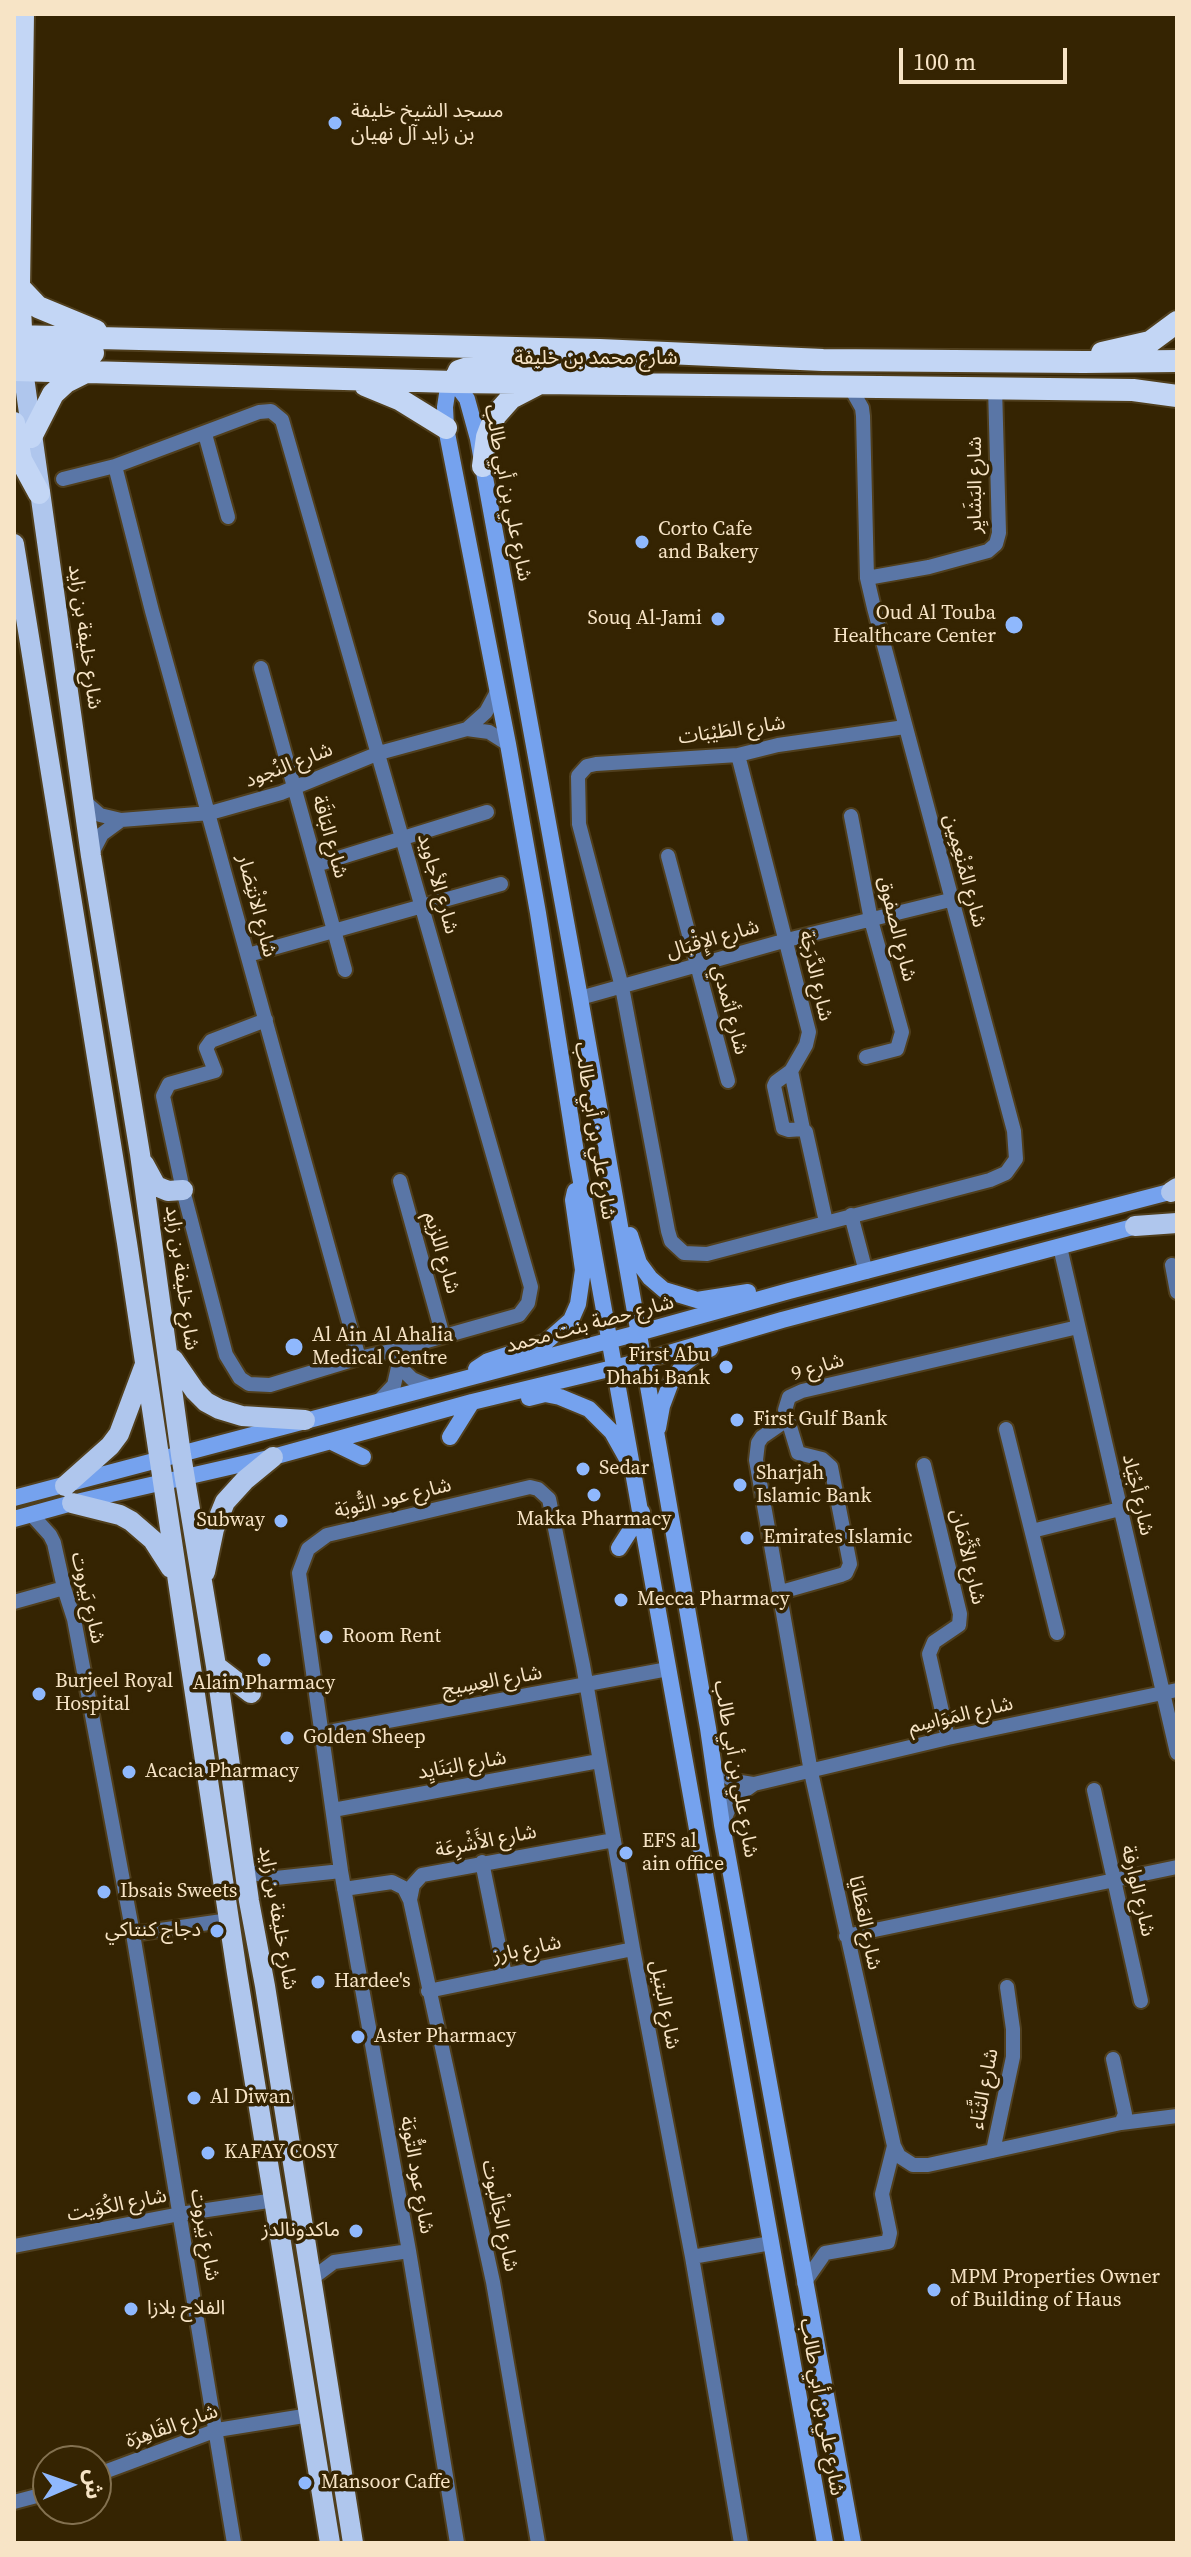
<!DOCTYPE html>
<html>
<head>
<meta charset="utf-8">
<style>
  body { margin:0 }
  #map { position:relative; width:1191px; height:2557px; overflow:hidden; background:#352402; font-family:"Source Serif 4","Noto Sans Arabic",serif }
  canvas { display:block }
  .frame { position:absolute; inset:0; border:16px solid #f7e4c6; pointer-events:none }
  .north { position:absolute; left:32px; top:2445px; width:80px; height:80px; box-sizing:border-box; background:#352402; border:2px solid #837150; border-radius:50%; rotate:88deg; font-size:22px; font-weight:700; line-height:32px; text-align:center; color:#f7e4c6 }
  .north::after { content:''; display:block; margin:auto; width:28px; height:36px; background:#8fb8fd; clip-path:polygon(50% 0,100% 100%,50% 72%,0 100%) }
  .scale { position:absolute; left:899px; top:48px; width:168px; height:36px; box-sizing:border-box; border:4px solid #f7e4c6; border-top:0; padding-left:10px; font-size:24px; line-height:28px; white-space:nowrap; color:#f7e4c6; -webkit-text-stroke:6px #352402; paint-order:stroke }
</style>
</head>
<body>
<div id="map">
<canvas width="1191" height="2557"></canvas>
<div class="frame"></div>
<div class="north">ش</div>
<div class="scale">100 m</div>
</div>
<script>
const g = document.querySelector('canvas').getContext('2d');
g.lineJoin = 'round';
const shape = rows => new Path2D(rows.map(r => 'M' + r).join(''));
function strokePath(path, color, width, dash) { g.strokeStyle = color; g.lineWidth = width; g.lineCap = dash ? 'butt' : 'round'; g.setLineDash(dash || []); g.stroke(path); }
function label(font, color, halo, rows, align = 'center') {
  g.font = font + ' "Source Serif 4","Noto Sans Arabic",serif'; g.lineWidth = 7; g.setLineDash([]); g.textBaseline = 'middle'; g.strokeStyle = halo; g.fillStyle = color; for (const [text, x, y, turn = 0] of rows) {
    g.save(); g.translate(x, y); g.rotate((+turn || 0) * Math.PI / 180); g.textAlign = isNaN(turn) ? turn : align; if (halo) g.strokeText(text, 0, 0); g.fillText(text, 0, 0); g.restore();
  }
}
const minor = shape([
  [849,385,862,408,863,416,867,578,874,608,1014,1131,1016,1159,1006,1173,990,1180,707,1254,684,1253,671,1241,668,1231,622,987,579,824,578,776,587,766,596,764,738,755,778,745,905,727],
  [205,434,228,517],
  [115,466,152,611,359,1358],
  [63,479,115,466,259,412,271,411,282,420,531,1287,528,1303,519,1315,395,1350,359,1358,270,1385,249,1384,240,1378,226,1355,183,1190,163,1096,169,1084,215,1071,206,1048,211,1041,266,1020],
  [867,578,929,567,988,551,996,544,999,533,995,387],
  [261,668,345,970],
  [467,729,486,712,498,690],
  [738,755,809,1032,806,1045,791,1071,776,1082,774,1086,783,1128,789,1130,803,1129,806,1132,826,1222],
  [83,800,100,815,121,820,210,813,281,793,379,753,467,729,489,732,508,744],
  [851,816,871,920,902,1032,897,1049,866,1057],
  [91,855,102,834,121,820],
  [668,856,728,1081],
  [316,865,487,812],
  [248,955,501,884],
  [580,998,787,940,950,900],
  [791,1071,803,1129],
  [400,1181,443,1336],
  [851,1215,866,1272],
  [1060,1247,1177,1753],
  [1172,1265,1177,1292],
  [395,1350,405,1372,412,1379,430,1387],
  [379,1401,394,1385,399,1363],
  [788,1419,762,1437,758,1443,756,1460,811,1772,894,2146,899,2156,913,2165,928,2165,1121,2123,1125,2114,1113,2059],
  [1006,1429,1057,1633],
  [924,1465,960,1614,959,1625,934,1642,929,1654,948,1738],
  [31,1514,50,1535,54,1543,64,1588,74,1619,133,1934,234,2543],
  [1032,1531,1120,1509],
  [781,1592,841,1575,846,1573,850,1564,831,1467,822,1459,798,1453,785,1410,789,1397,802,1391,1078,1327],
  [14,1602,64,1588],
  [323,1733,668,1669],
  [714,1769,734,1781,753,1784],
  [1094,1790,1141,2001],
  [333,1810,599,1761],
  [722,1825,733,1799,754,1784,948,1738,1177,1690],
  [482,1862,505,1975],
  [244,1871,276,1878,341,1871],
  [344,1889,392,1882,404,1888,410,1900,493,2282,538,2543],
  [410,1900,413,1885,422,1875,614,1840],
  [133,1934,229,1920],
  [846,1936,1177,1867],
  [428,1991,633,1949],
  [1121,2123,1177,2116],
  [993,2151,1013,2057,1013,2029,1007,1987],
  [14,2246,180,2214,275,2200],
  [692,2257,771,2243],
  [310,2280,334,2262,409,2251],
  [804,2283,825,2253,888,2242,890,2233,882,2194,894,2146],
  [96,2475,217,2430,310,2415],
  [14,2502,48,2493],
  [457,2543,409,2251,341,1871,299,1573,308,1549,327,1535,530,1487,538,1489,549,1499,583,1665,633,1949,692,2257,741,2543]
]);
const secondary = shape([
  [630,1235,639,1263,650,1278,664,1290,697,1300,748,1292],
  [476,1369,488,1361,546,1342,571,1320,578,1304,583,1270,573,1200,575,1191],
  [529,1398,545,1394,560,1397,589,1409,612,1432,626,1457],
  [658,1428,662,1406,671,1382,684,1364,698,1353,710,1349],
  [450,1437,472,1402],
  [332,1442,363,1457],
  [14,1498,638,1333,789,1291,1177,1190],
  [14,1519,72,1503,273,1457,472,1402,642,1361,782,1320,1144,1224],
  [619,1548,642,1512],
  [825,2543,578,1165,538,913,508,744,446,428,445,407,447,394,454,382,467,399,478,439,580,998,708,1728,722,1825,853,2543]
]);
const primary = shape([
  [23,370,91,856,140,1154,181,1455,216,1666,249,1901,265,1986,353,2543],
  [14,544,127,1243,237,1973,330,2543],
  [144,1164,156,1186,168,1191,183,1190],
  [1171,1192,1177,1188],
  [1135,1226,1177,1223],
  [173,1359,195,1391,206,1402,219,1409,242,1416,305,1420],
  [65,1486,110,1446,119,1434,144,1367],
  [72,1503,120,1515,131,1521,153,1540,171,1568],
  [205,1572,214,1529,225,1502,245,1480,273,1457],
  [216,1666,251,1693]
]);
const trunk = shape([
  [23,14,19,287,23,370],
  [19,287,38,307,96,331],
  [14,336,600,350,823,360,1084,362,1177,361],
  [1102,353,1150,342,1177,322],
  [14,356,22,353,93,353],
  [14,370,454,382,1133,390,1177,396],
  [454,382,459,371,474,366,623,366,641,364],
  [365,385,399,399,446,428],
  [14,423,21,460,39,493],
  [31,437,53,394,66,382,88,371],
  [483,466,487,437,495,416,511,398,538,384]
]);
strokePath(minor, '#503f1d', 18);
strokePath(secondary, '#503f1d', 20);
strokePath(primary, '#503f1d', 24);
strokePath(trunk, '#503f1d', 26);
strokePath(minor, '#5a76a6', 14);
strokePath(secondary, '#75a2ee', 16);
strokePath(primary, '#afc6ed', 20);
strokePath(trunk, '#c3d6f5', 22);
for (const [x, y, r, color] of [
  [335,123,8,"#8fb8fd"],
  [642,542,8,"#8fb8fd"],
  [718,619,8,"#8fb8fd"],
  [1014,625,10,"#8fb8fd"],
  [294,1347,10,"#8fb8fd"],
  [726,1367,8,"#8fb8fd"],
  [737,1420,8,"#8fb8fd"],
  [583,1469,8,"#8fb8fd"],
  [740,1485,8,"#8fb8fd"],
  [594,1495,8,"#8fb8fd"],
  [281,1521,8,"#8fb8fd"],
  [747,1538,8,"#8fb8fd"],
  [621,1600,8,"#8fb8fd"],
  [326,1637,8,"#8fb8fd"],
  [264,1660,8,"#8fb8fd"],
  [39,1694,8,"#8fb8fd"],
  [287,1738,8,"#8fb8fd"],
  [129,1772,8,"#8fb8fd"],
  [626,1853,8,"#8fb8fd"],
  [104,1892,8,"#8fb8fd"],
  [217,1931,8,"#8fb8fd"],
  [318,1982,8,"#8fb8fd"],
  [358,2037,8,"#8fb8fd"],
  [194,2098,8,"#8fb8fd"],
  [208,2153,8,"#8fb8fd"],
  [356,2231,8,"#8fb8fd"],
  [934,2290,8,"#8fb8fd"],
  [131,2309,8,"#8fb8fd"],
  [305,2483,8,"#8fb8fd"]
]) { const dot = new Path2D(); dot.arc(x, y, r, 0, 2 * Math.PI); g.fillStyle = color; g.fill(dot); strokePath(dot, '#352402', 3); }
label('20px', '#f7e4c6', '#352402', [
  ["مسجد الشيخ خليفة",351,112],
  ["بن زايد آل نهيان",351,135],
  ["Corto Cafe",658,530],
  ["and Bakery",658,553],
  ["Oud Al Touba",996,614,"right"],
  ["Healthcare Center",996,637,"right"],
  ["Souq Al-Jami",702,619,"right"],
  ["Al Ain Al Ahalia",312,1336],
  ["Medical Centre",312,1359],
  ["First Abu",710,1356,"right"],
  ["Dhabi Bank",710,1379,"right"],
  ["First Gulf Bank",753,1420],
  ["Sedar",599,1469],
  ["Sharjah",756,1474],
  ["Islamic Bank",756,1497],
  ["Makka Pharmacy",594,1520,"center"],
  ["Subway",265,1521,"right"],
  ["Emirates Islamic",763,1538],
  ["Mecca Pharmacy",637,1600],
  ["Room Rent",342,1637],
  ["Burjeel Royal",55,1682],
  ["Hospital",55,1705],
  ["Alain Pharmacy",264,1684,"center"],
  ["Golden Sheep",303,1738],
  ["Acacia Pharmacy",145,1772],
  ["EFS al",642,1842],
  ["ain office",642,1865],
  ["Ibsais Sweets",120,1892],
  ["دجاج كنتاكي",201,1931,"right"],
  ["Hardee's",334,1982],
  ["Aster Pharmacy",374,2037],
  ["Al Diwan",210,2098],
  ["KAFAY COSY",224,2153],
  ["ماكدونالدز",340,2231,"right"],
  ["MPM Properties Owner",950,2278],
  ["of Building of Haus",950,2301],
  ["الفلاح بلازا",147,2309],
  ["Mansoor Caffe",321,2483]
], 'left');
label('20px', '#f7e4c6', '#352402', [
  ["شارع محمد بن خليفة",596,359],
  ["شارع البَشَايِر",976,485,-90],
  ["شارع علي بن أبي طالب",507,493,79],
  ["شارع خليفة بن زايد",84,637,82],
  ["شارع الطَيْبَات",732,731,-8],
  ["شارع النُجود",289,766,-21],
  ["شارع البَاقَة",329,837,74],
  ["شارع المُنْعِمِين",964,871,75],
  ["شارع الأجاويد",437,884,74],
  ["شارع الانْتِصَار",256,906,75],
  ["شارع الصفوق",896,929,76],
  ["شارع الإِقْبَال",713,940,-16],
  ["شارع الدَّرَجَة",815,976,77],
  ["شارع أثمدي",729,1010,75],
  ["شارع علي بن أبي طالب",594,1131,81],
  ["شارع اللزيم",441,1253,74],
  ["شارع خليفة بن زايد",181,1278,82],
  ["شارع حصة بنت محمد",590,1325,-15],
  ["شارع 9",818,1368,-16],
  ["شارع أجْيَاد",1137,1495,77],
  ["شارع عود التُّوبَة",393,1499,-13],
  ["شارع الأَثْمَان",967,1557,77],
  ["شارع بَيروت",87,1598,77],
  ["شارع العِسِيج",492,1682,-10],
  ["شارع المَوَاسِم",961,1716,-13],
  ["شارع البَنَايِد",462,1766,-10],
  ["شارع علي بن أبي طالب",735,1769,80],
  ["شارع الأَشْرِعَة",486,1842,-11],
  ["شارع الوارفة",1137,1891,77],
  ["شارع خليفة بن زايد",277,1918,80],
  ["شارع العَطَايَا",864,1923,78],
  ["شارع بارز",527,1950,-12],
  ["شارع البتيل",664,2005,79],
  ["شارع الثَّنَاء",985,2089,-79],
  ["شارع عود التُّوبَة",416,2175,80],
  ["شارع الكُوَيت",117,2206,-11],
  ["شارع الجَالْبوت",499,2216,78],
  ["شارع بَيروت",204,2235,80],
  ["شارع علي بن أبي طالب",821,2407,80],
  ["شارع القَاهِرَة",172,2427,-19]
]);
</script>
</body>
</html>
